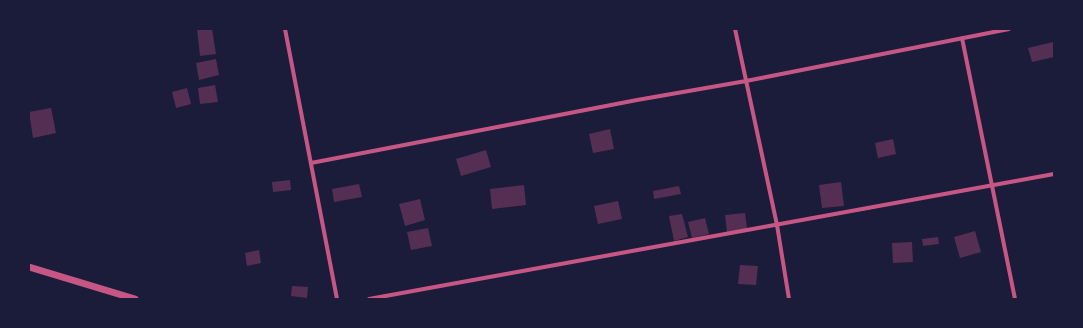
<!DOCTYPE html>
<html>
<head>
<meta charset="utf-8">
<style>
  body { margin:0 }
  #map { position:relative; width:1083px; height:328px; overflow:hidden; background:#1b1b3a; font-family:Inter,sans-serif }
  canvas { display:block }
  .frame { position:absolute; inset:0; border:30px solid #1b1b3a; pointer-events:none }
</style>
</head>
<body>
<div id="map">
<canvas width="1083" height="328"></canvas>
<div class="frame"></div>
</div>
<script>
const g = document.querySelector('canvas').getContext('2d');
g.lineJoin = 'round';
function fill(path, color) { g.fillStyle = color; g.fill(path, 'evenodd'); }
const shape = rows => new Path2D(rows.map(r => 'M' + r).join(''));
function strokePath(path, color, width, dash) { g.strokeStyle = color; g.lineWidth = width; g.lineCap = dash ? 'butt' : 'round'; g.setLineDash(dash || []); g.stroke(path); }
fill(shape([
  [197,29,212,29,216,54,200,56],
  [1053,42,1054,57,1032,62,1028,48],
  [216,59,219,75,199,80,196,63],
  [215,85,218,102,200,104,198,88],
  [187,88,191,104,176,108,172,92],
  [51,108,56,133,33,138,29,112],
  [610,129,614,149,593,153,589,134],
  [893,139,896,154,878,158,875,143],
  [486,150,491,167,461,176,456,159],
  [290,180,291,190,273,192,272,182],
  [841,182,844,206,822,208,819,185],
  [359,184,362,197,334,202,332,189],
  [524,185,526,205,492,209,490,189],
  [679,186,681,194,654,199,653,191],
  [420,199,425,220,405,226,399,204],
  [618,201,622,219,598,224,594,206],
  [745,213,747,229,727,232,725,215],
  [682,214,688,237,674,241,669,216],
  [705,218,709,234,692,238,688,222],
  [428,228,432,246,411,250,407,232],
  [975,231,981,252,960,258,954,237],
  [938,237,939,244,923,246,922,239],
  [912,242,913,262,893,263,892,243],
  [259,250,261,263,247,266,245,253],
  [740,265,758,266,756,285,738,284],
  [292,286,308,287,307,298,291,296]
]), '#542f53');
strokePath(shape([
  [285,29,337,299],
  [735,29,777,225,789,299],
  [962,38,1015,299],
  [311,163,637,100,746,81,1009,29],
  [369,299,1054,174]
]), '#c65784', 4);
strokePath(shape([
  [29,267,135,299]
]), '#c65784', 7);
</script>
</body>
</html>
